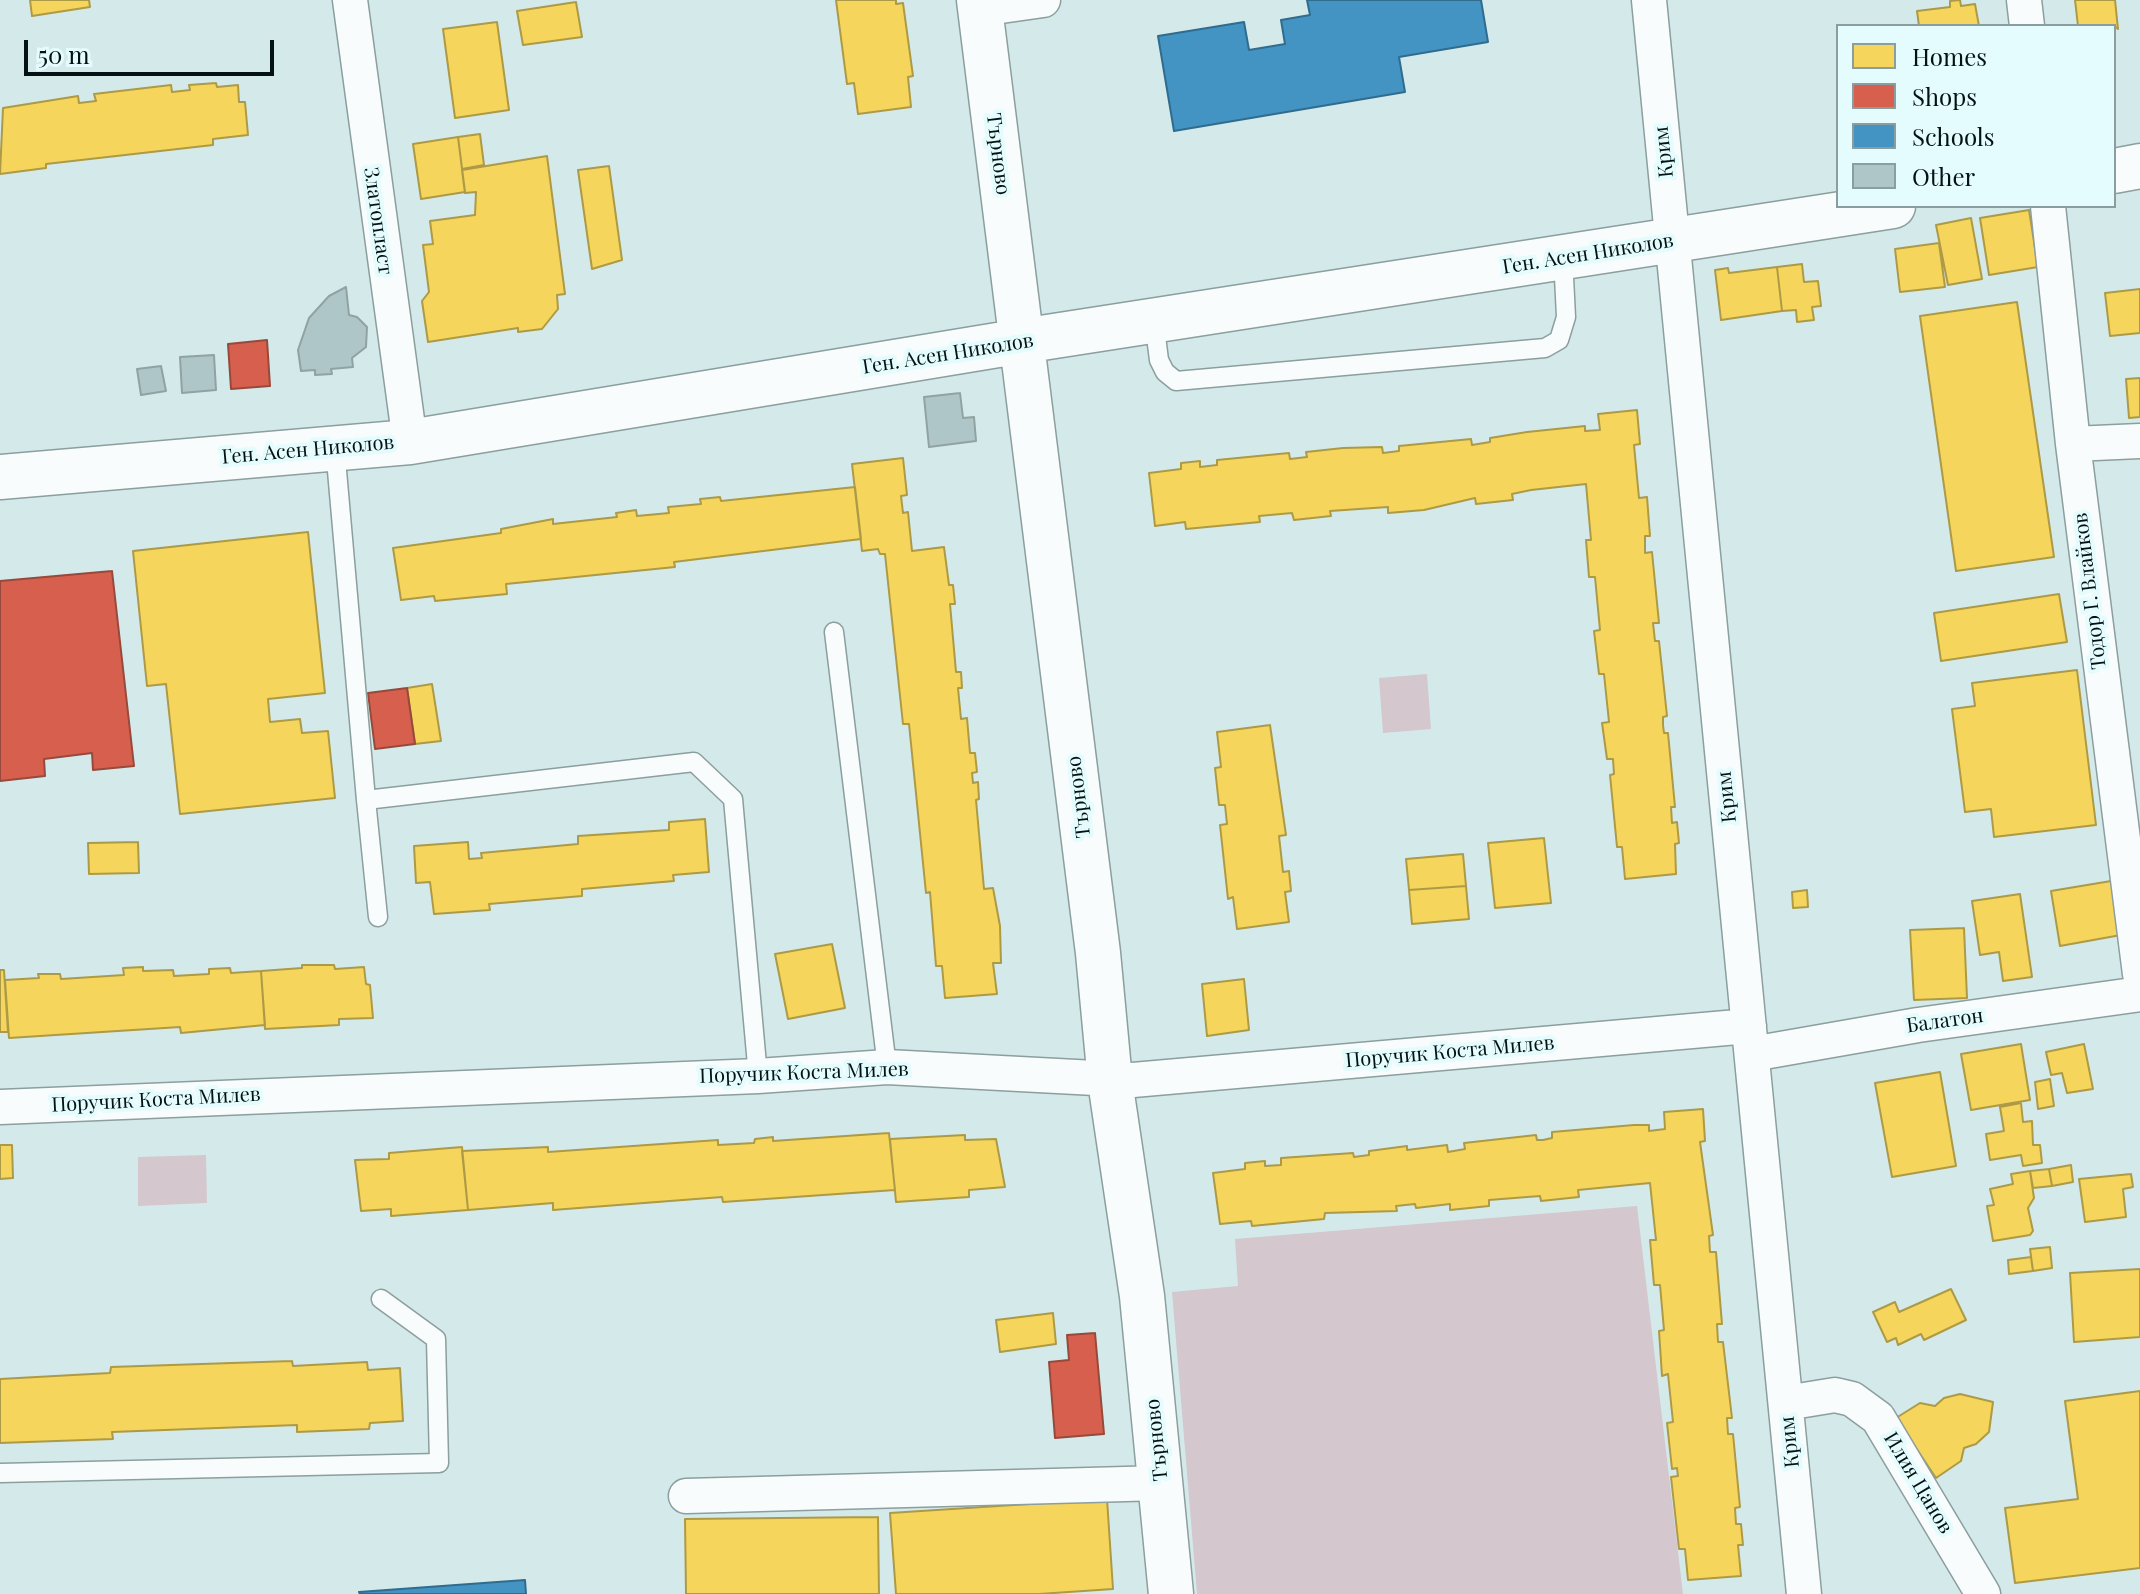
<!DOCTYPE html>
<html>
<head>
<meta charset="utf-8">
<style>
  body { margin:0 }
  #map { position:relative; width:2140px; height:1594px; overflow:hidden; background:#d4eaea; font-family:"Playfair Display",serif }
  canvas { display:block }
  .legend { position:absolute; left:1836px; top:24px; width:280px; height:184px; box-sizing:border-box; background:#e4fcfd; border:2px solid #8a9e9f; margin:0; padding:10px 14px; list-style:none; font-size:24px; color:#041213 }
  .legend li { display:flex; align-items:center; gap:16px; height:40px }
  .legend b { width:40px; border:2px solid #8a9e9f }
  .scale { position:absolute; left:24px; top:40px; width:250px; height:36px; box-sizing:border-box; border:4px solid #041213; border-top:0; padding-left:10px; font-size:24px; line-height:28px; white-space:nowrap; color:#041213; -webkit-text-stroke:6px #e4fcfd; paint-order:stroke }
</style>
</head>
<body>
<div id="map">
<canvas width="2140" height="1594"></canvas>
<ul class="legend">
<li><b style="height:22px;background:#f6d55c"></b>Homes</li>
<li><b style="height:22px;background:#d6604d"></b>Shops</li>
<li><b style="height:22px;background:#4393c3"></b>Schools</li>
<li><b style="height:22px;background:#aec6c7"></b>Other</li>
</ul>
<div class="scale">50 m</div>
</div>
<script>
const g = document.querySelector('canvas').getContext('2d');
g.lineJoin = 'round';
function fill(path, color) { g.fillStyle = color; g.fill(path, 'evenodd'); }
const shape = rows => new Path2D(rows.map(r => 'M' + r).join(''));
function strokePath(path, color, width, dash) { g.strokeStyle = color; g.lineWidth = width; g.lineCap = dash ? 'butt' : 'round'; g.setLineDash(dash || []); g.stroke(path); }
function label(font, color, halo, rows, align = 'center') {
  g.font = font + ' "Playfair Display",serif'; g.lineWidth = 8; g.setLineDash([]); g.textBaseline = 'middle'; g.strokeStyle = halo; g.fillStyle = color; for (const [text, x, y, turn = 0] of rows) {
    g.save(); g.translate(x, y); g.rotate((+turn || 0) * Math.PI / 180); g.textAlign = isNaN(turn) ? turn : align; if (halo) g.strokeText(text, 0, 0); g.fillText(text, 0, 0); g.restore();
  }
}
fill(shape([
  [1427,674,1431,729,1383,733,1379,678],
  [206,1155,207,1203,138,1206,138,1157],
  [1637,1206,1683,1594,1197,1594,1172,1292,1238,1286,1235,1239]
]), '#d4c7ce');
const homes = shape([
  [30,0,89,0,90,7,32,16,30,0],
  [836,0,896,0,896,4,903,3,913,76,908,77,911,107,858,114,854,83,847,84,836,0],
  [1960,0,1961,6,1975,4,1979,26,1919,26,1917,11,1950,7,1950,1,1960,0],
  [2075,0,2115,0,2118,29,2114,26,2078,26,2075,0],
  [576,2,582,37,523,45,517,11,576,2],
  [497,22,509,110,455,118,443,29,497,22],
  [216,83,217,87,238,85,239,102,245,102,248,135,213,139,213,145,46,164,46,168,0,174,3,108,78,96,79,103,96,101,94,94,171,85,172,92,190,90,189,85,216,83],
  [480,134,484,165,462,169,458,137,480,134],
  [458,137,465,192,421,199,413,144,458,137],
  [547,156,565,294,557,295,558,309,542,329,518,332,518,328,428,342,422,301,429,292,423,245,433,244,430,221,475,215,476,192,465,193,462,170,547,156],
  [609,166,622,260,592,269,578,170,609,166],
  [2029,210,2038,267,1989,275,1980,218,2029,210],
  [1971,218,1982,279,1948,285,1936,225,1971,218],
  [1939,243,1945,287,1900,292,1895,249,1939,243],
  [1802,264,1804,282,1818,281,1821,306,1812,307,1814,320,1797,322,1796,310,1782,311,1777,267,1802,264],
  [1777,267,1782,311,1721,320,1715,270,1728,268,1729,273,1777,267],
  [2140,289,2140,333,2110,336,2105,293,2140,289],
  [2017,302,2054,557,1956,571,1920,316,2017,302],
  [2140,378,2140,417,2129,418,2126,379,2140,378],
  [1637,410,1640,444,1634,445,1639,498,1647,497,1650,536,1645,536,1645,553,1652,552,1659,623,1653,623,1655,641,1659,641,1667,716,1663,717,1663,725,1664,733,1668,733,1675,807,1671,807,1672,823,1677,822,1679,843,1675,844,1676,874,1625,879,1622,847,1617,847,1610,775,1614,774,1613,759,1607,759,1602,723,1609,722,1604,674,1599,674,1594,631,1600,630,1595,577,1589,577,1586,540,1591,540,1586,484,1531,490,1512,494,1513,500,1476,504,1475,498,1424,510,1388,513,1388,507,1330,511,1331,516,1294,520,1292,513,1259,516,1260,522,1186,529,1185,522,1155,526,1149,473,1181,469,1181,463,1200,461,1200,467,1217,465,1217,460,1289,453,1290,459,1307,457,1306,452,1343,448,1382,447,1383,453,1399,451,1399,446,1471,439,1472,445,1490,442,1490,438,1527,432,1585,426,1585,431,1600,430,1598,414,1637,410],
  [903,458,907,495,901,496,903,513,908,512,912,551,944,547,949,585,953,585,955,604,950,604,956,672,961,672,962,688,958,688,961,719,967,718,970,753,975,753,977,772,972,773,973,783,978,782,979,799,976,800,984,889,993,888,1000,926,1001,963,993,963,997,994,945,998,942,966,936,966,930,892,926,893,909,724,903,724,885,554,880,554,878,549,862,551,852,464,903,458],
  [855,487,861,539,674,562,675,567,506,584,507,594,435,601,434,596,401,600,393,548,501,533,501,529,553,519,553,524,617,517,616,513,636,510,637,516,669,513,668,507,701,504,700,499,720,497,721,501,855,487],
  [308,532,325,693,268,699,270,722,300,719,302,733,328,731,335,798,180,814,166,684,147,686,133,551,308,532],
  [2059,594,2067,642,1941,661,1934,613,2059,594],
  [2077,670,2096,825,1994,837,1991,809,1965,812,1952,709,1975,706,1972,683,2077,670],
  [432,684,441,741,415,744,407,688,432,684],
  [1270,725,1286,835,1279,836,1283,872,1289,871,1291,891,1285,892,1289,922,1237,929,1233,897,1228,899,1220,825,1227,824,1225,805,1219,805,1215,768,1221,767,1217,732,1270,725],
  [705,819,709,872,673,875,674,881,582,889,582,896,489,904,490,910,434,914,430,882,416,883,414,846,468,842,469,859,482,858,481,853,578,844,578,836,669,830,669,822,705,819],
  [1544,838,1551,903,1495,908,1488,843,1544,838],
  [138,842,139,873,89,874,88,843,138,842],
  [1463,854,1466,886,1409,890,1406,859,1463,854],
  [2111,881,2121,935,2060,946,2051,891,2111,881],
  [1466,886,1469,919,1412,924,1409,890,1466,886],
  [1807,890,1808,907,1793,908,1792,892,1807,890],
  [2020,894,2032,977,2003,981,1999,952,1980,955,1972,901,2020,894],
  [1964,928,1967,998,1914,1000,1910,930,1964,928],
  [832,944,845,1008,788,1019,775,954,832,944],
  [302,965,334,965,335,969,364,967,366,984,370,985,373,1018,339,1019,339,1025,265,1029,261,971,302,968,302,965],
  [143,967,143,971,173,970,174,976,209,974,209,969,230,968,231,973,261,971,265,1025,181,1033,180,1027,9,1038,5,980,39,978,38,974,60,974,61,979,124,975,123,968,143,967],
  [0,970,4,970,8,1032,0,1032,0,970],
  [1244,979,1249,1030,1207,1036,1202,984,1244,979],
  [2021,1044,2030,1100,1971,1110,1961,1054,2021,1044],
  [2084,1044,2093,1089,2067,1093,2062,1073,2051,1075,2046,1052,2084,1044],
  [1940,1072,1956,1166,1892,1177,1875,1083,1940,1072],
  [2050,1079,2054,1106,2038,1109,2035,1082,2050,1079],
  [2021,1103,2023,1122,2032,1121,2033,1145,2040,1145,2042,1163,2023,1166,2021,1155,1990,1160,1986,1134,2004,1131,2000,1107,2021,1103],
  [1703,1109,1705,1141,1700,1142,1713,1235,1709,1236,1710,1252,1716,1252,1722,1324,1717,1324,1718,1342,1723,1342,1732,1418,1727,1418,1728,1434,1733,1434,1740,1507,1735,1508,1736,1524,1741,1524,1743,1545,1738,1545,1741,1576,1688,1580,1685,1549,1679,1549,1671,1477,1678,1476,1677,1468,1672,1469,1667,1423,1673,1422,1668,1374,1662,1376,1659,1331,1664,1330,1660,1285,1654,1285,1650,1240,1656,1240,1650,1183,1578,1190,1579,1197,1541,1201,1540,1196,1489,1200,1489,1206,1450,1210,1450,1204,1416,1208,1415,1204,1396,1206,1397,1211,1325,1213,1324,1219,1252,1226,1251,1221,1220,1224,1213,1173,1245,1169,1245,1163,1265,1161,1265,1166,1281,1165,1281,1158,1353,1153,1354,1157,1369,1155,1369,1151,1407,1146,1407,1150,1447,1145,1448,1152,1465,1149,1464,1143,1536,1135,1537,1140,1543,1140,1552,1138,1552,1132,1634,1125,1649,1125,1649,1131,1665,1129,1664,1112,1703,1109],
  [889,1133,895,1190,723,1202,722,1197,553,1210,553,1203,468,1210,462,1151,548,1147,548,1152,718,1140,718,1145,754,1143,755,1139,773,1137,773,1141,889,1133],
  [965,1135,965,1140,996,1139,1005,1187,969,1190,969,1197,896,1202,890,1139,965,1135],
  [0,1145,12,1145,13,1178,0,1179,0,1145],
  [462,1147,468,1210,391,1216,391,1209,361,1211,355,1160,389,1159,389,1153,462,1147],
  [2071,1165,2073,1182,2052,1186,2049,1169,2071,1165],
  [2049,1169,2052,1186,2033,1188,2030,1171,2049,1169],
  [2030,1171,2034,1198,2028,1208,2033,1231,2030,1235,1993,1241,1987,1206,1994,1205,1990,1189,2013,1184,2011,1174,2030,1171],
  [2131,1174,2133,1187,2123,1189,2126,1217,2085,1222,2079,1179,2131,1174],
  [2050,1247,2052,1268,2033,1271,2030,1249,2050,1247],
  [2031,1257,2033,1271,2009,1274,2008,1260,2031,1257],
  [2140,1269,2140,1337,2074,1342,2070,1273,2140,1269],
  [1951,1289,1966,1320,1924,1340,1921,1334,1898,1345,1896,1338,1887,1342,1873,1312,1895,1302,1899,1312,1951,1289],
  [1053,1313,1056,1344,1000,1352,996,1320,1053,1313],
  [292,1361,293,1366,367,1362,368,1370,400,1368,403,1421,370,1423,369,1429,297,1432,297,1425,112,1432,113,1439,0,1443,0,1379,110,1373,111,1367,292,1361],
  [2140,1391,2140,1568,2015,1583,2005,1508,2078,1499,2065,1401,2140,1391],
  [1960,1394,1993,1402,1989,1432,1976,1444,1964,1448,1961,1461,1936,1478,1896,1418,1920,1403,1935,1406,1944,1398,1960,1394],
  [1107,1499,1113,1589,1039,1594,896,1594,890,1513,1107,1499],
  [878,1517,879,1594,686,1594,685,1519,878,1517]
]);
fill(homes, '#f6d55c');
strokePath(homes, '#ad9a46', 2);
const shops = shape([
  [267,340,270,386,231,389,228,344,267,340],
  [112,571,134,766,93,770,92,753,44,759,45,776,0,781,0,581,112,571],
  [407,688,415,744,375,749,368,693,407,688],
  [1095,1333,1104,1434,1055,1438,1049,1362,1069,1360,1067,1335,1095,1333]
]);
fill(shops, '#d6604d');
strokePath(shops, '#97493c', 2);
const schools = shape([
  [1307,0,1481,0,1488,42,1399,57,1405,92,1174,131,1158,36,1244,22,1249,50,1285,44,1281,20,1310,15,1307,0],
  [525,1580,526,1594,360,1594,359,1592,525,1580]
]);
fill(schools, '#4393c3');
strokePath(schools, '#306c8e', 2);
const building = shape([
  [346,287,349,315,357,317,367,327,366,347,352,358,353,367,331,369,332,374,315,375,315,370,301,371,298,350,309,318,329,296,346,287],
  [214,355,216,390,182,393,180,357,214,355],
  [161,366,166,391,141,395,137,369,161,366],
  [960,393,963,418,974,417,976,441,929,447,924,397,960,393]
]);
fill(building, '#aec6c7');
strokePath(building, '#91a2a2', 2);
const lane = shape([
  [1154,321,1159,360,1165,372,1176,381,1545,348,1559,340,1566,317,1563,257],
  [335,448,366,800,694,762,733,799,758,1076],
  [834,632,887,1067],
  [366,800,378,917],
  [0,1473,439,1463,436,1339,381,1299]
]);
const street = shape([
  [350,0,410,442],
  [1649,0,1804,1594],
  [2024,0,2027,26],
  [980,9,1043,0],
  [2048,206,2073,444,2140,974],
  [2073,444,2140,441],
  [1752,1054,1918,1025,2140,994],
  [0,1107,758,1076,887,1067,1133,1080,1749,1026],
  [1786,1403,1835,1395,1852,1399,1878,1418,1983,1594],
  [686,1496,1162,1483]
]);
const secondary = shape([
  [979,0,1098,953,1110,1081,1142,1296,1171,1594],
  [2114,171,2140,166],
  [0,477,410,442,1022,341,1893,206]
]);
strokePath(lane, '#8c9e9e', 21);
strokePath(street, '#8c9e9e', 37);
strokePath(secondary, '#8c9e9e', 47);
strokePath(lane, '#f9fcfc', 18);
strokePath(street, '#f9fcfc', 34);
strokePath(secondary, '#f9fcfc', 44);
label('20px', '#041213', '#e4fcfd', [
  ["Крим",1664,152,-96],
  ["Търново",998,154,83],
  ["Златопласт",378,221,82],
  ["Ген. Асен Николов",1588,254,-9],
  ["Ген. Асен Николов",948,354,-9],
  ["Ген. Асен Николов",308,450,-5],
  ["Тодор Г. Влайков",2090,591,-97],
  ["Търново",1079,797,-97],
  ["Крим",1727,797,-96],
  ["Балатон",1945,1021,-8],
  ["Поручик Коста Милев",1450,1052,-5],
  ["Поручик Коста Милев",804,1073,-2],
  ["Поручик Коста Милев",156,1100,-3],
  ["Търново",1157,1440,-96],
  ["Крим",1790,1442,-96],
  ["Илия Цанов",1918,1483,59]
]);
</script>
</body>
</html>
